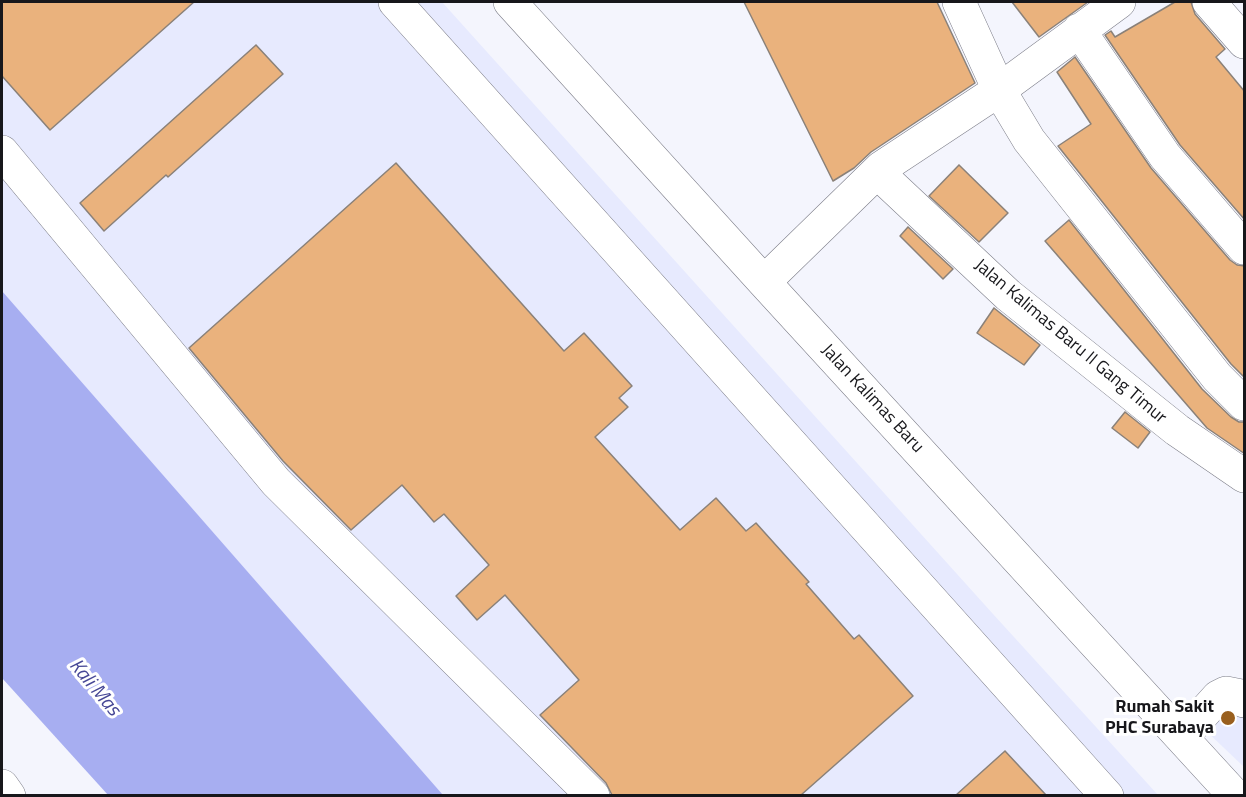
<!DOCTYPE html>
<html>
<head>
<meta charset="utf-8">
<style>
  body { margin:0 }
  #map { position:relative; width:1246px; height:797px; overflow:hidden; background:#f4f5fd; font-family:"Titillium Web",sans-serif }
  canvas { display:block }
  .frame { position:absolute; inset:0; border:3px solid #17171b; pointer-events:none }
</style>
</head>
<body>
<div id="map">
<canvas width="1246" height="797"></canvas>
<div class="frame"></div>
</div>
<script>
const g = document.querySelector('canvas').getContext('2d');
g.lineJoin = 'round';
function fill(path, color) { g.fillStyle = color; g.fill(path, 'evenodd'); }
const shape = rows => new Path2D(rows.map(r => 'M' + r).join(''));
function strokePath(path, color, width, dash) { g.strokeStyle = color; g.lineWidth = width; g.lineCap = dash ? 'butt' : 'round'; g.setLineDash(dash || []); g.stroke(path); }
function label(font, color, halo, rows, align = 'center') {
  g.font = font + ' "Titillium Web",sans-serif'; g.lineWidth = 6; g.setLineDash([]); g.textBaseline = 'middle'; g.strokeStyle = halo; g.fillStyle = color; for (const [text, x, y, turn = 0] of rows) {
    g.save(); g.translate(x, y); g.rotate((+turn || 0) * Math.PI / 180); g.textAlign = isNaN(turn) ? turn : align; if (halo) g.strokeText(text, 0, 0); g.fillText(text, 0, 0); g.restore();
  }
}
fill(shape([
  [2,2,442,2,993,614,1158,795,443,795,2,291],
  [1244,686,1244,767,1202,727]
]), '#e7eafe');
fill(shape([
  [2,291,443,795,108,795,2,678]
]), '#a7aef1');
const building = shape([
  [2,2,194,2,50,130,2,76,2,2],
  [744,2,937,2,975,83,871,152,854,168,833,181,744,2],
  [1012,2,1088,2,1039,37,1012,2],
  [1175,2,1191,2,1195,14,1225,49,1216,57,1245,92,1245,220,1180,145,1105,35,1111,31,1115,37,1175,2],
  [256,45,283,74,168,177,166,175,104,231,80,203,256,45],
  [1075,57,1151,168,1230,260,1237,265,1245,266,1245,378,1231,364,1058,146,1091,124,1057,72,1075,57],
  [396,163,564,351,584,333,632,386,619,398,628,407,595,437,680,530,716,498,746,531,756,523,809,582,806,584,854,639,859,635,913,696,801,795,612,795,606,783,540,715,579,680,505,595,477,620,456,596,489,565,444,514,434,522,402,485,351,530,283,461,189,348,396,163],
  [959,165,1008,213,979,242,929,196,959,165],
  [1069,220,1202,389,1231,417,1239,422,1245,422,1245,454,1207,428,1045,241,1069,220],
  [908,227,953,269,943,279,900,236,908,227],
  [994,308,1040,345,1024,365,977,333,994,308],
  [1125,412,1150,432,1138,448,1112,428,1125,412],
  [1005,751,1046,795,956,795,1005,751]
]);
fill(building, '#eab27d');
strokePath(building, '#8a8179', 1.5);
const minor = shape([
  [395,2,1107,796],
  [510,2,764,282,1235,796],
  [959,2,999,90,1029,140,1217,377,1244,404],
  [1209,2,1244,42],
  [1079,30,1165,156,1244,248],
  [2,152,276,482,593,796],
  [877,172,1008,295,1177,430,1244,476],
  [764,282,881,168,999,90,1119,2],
  [1182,737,1218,697,1226,693,1241,696,1244,701],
  [2,786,9,796]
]);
strokePath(minor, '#7c7d88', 34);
strokePath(minor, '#fff', 33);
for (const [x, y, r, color] of [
  [1228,718,8,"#995f1e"]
]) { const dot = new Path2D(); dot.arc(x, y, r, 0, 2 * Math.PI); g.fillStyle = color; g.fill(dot); strokePath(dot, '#fff', 2); }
label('18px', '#17171b', '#fff', [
  ["Jalan Kalimas Baru II Gang Timur",1070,342,40],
  ["Jalan Kalimas Baru",872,399,47]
]);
label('bold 18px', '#17171b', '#fff', [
  ["Rumah Sakit",1214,708],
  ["PHC Surabaya",1214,729]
], 'right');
label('italic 20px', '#474896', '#fff', [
  ["Kali Mas",94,688,50]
]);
</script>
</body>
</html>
